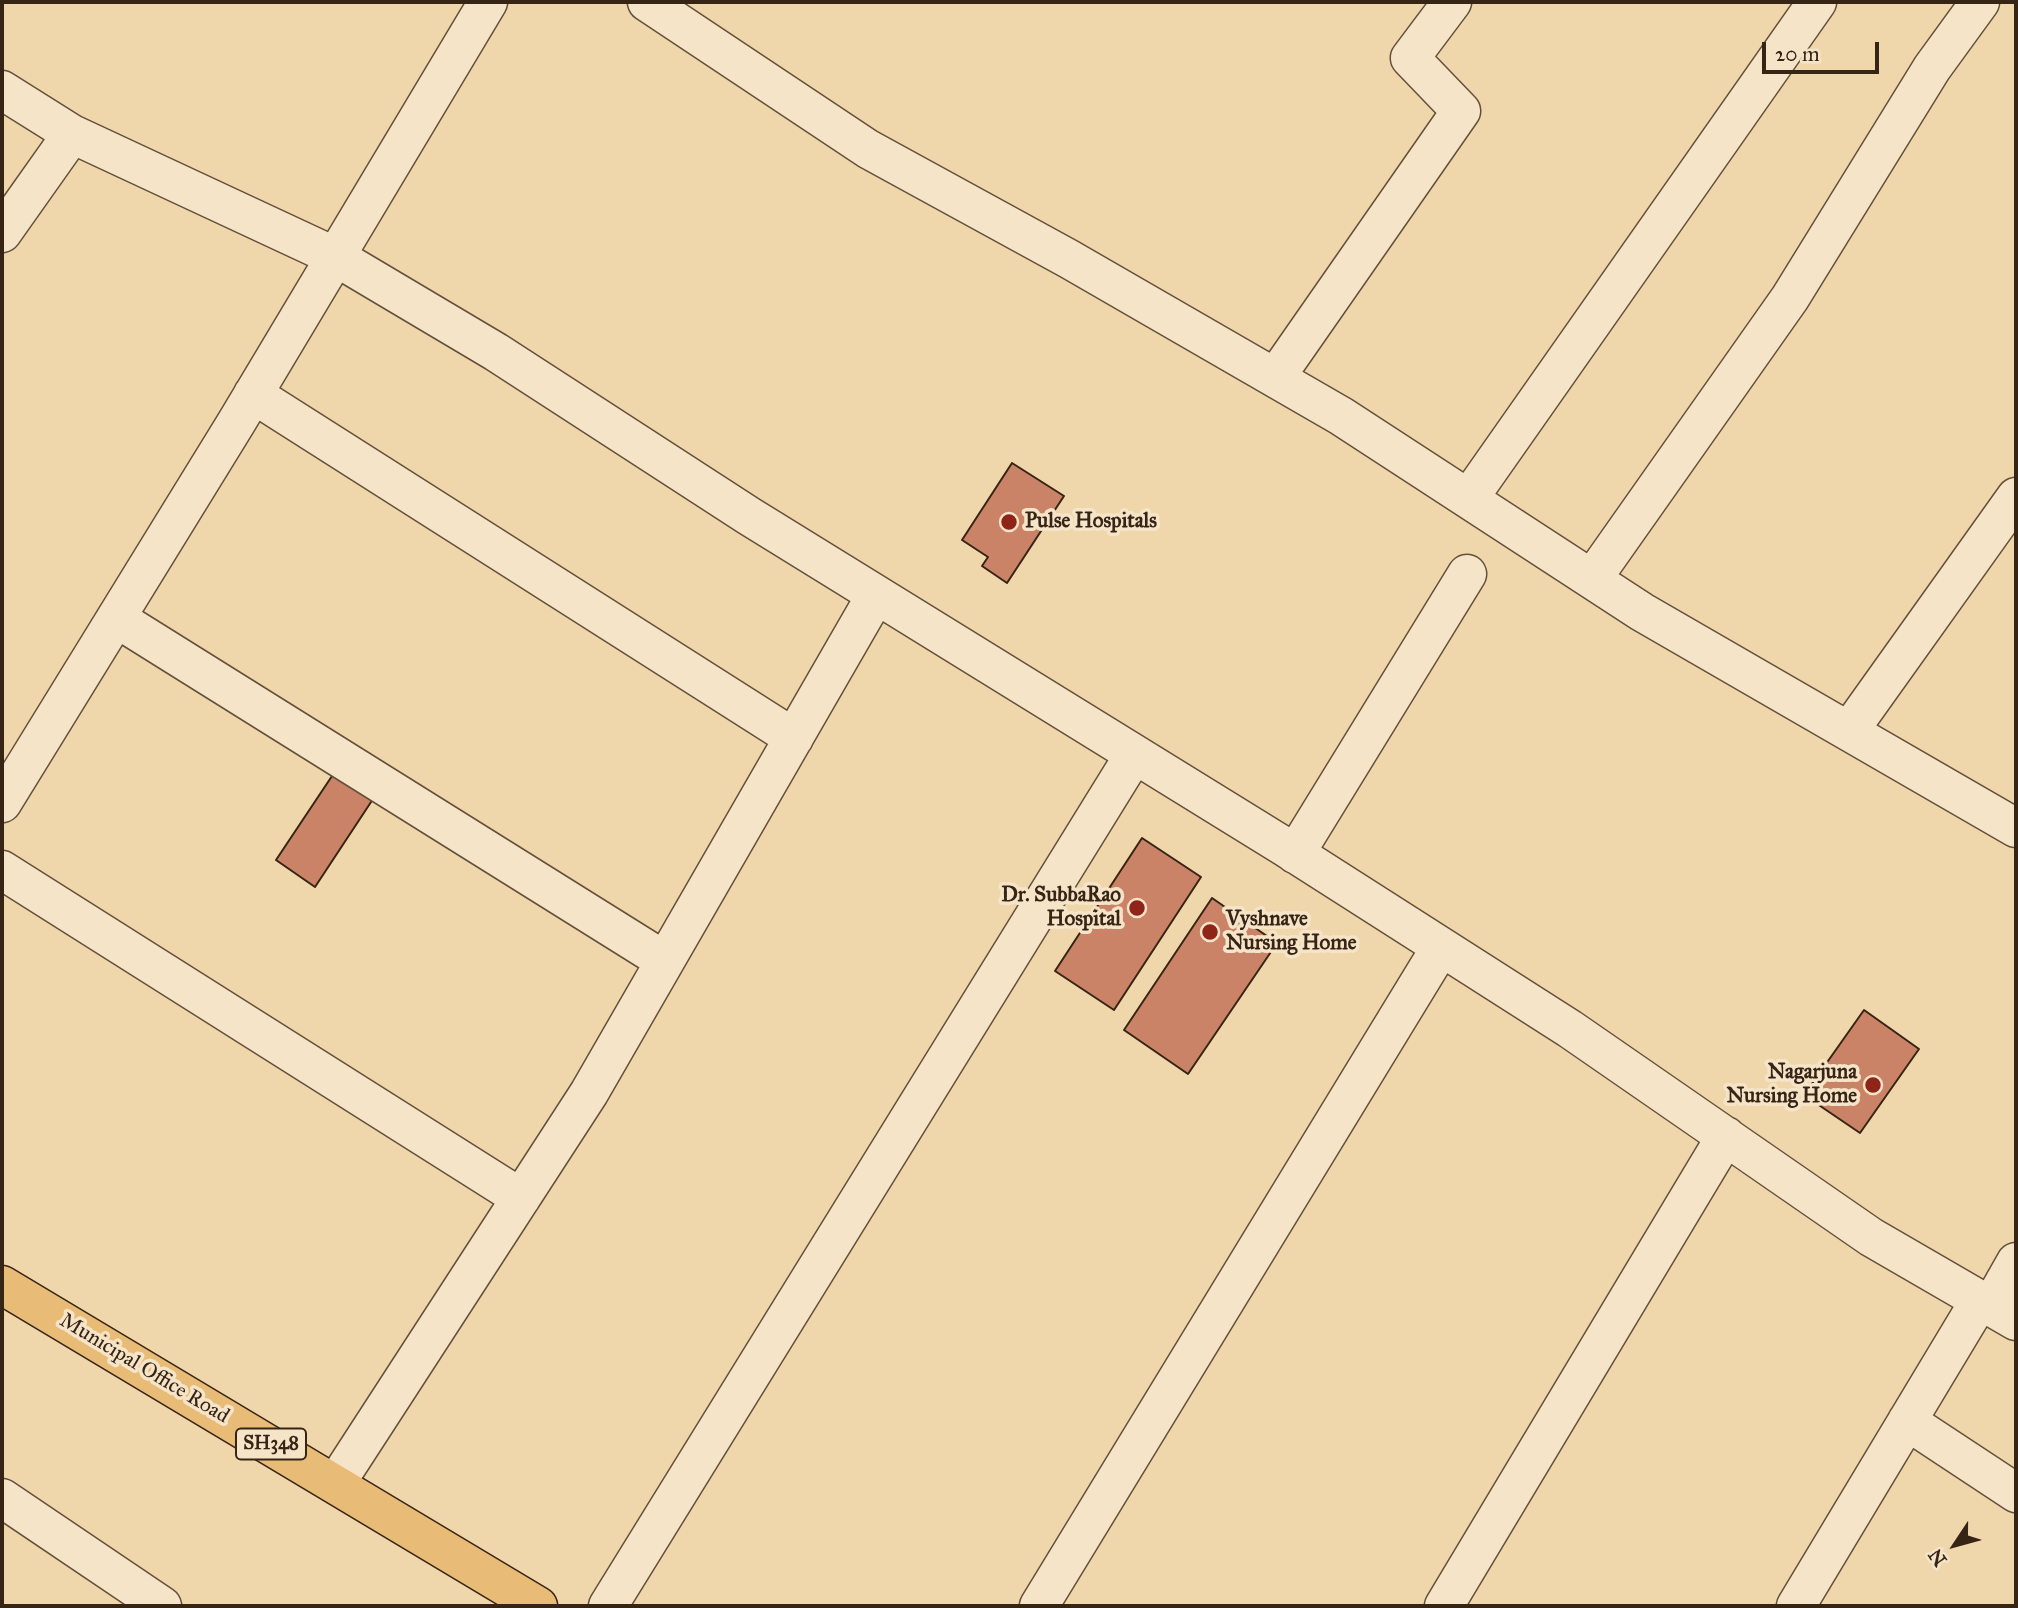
<!DOCTYPE html>
<html>
<head>
<meta charset="utf-8">
<style>
  body { margin:0 }
  #map { position:relative; width:2018px; height:1608px; overflow:hidden; background:#efd6ab; font-family:"IM FELL Great Primer",serif }
  canvas { display:block }
  .frame { position:absolute; inset:0; border:4px solid #362415; pointer-events:none }
  .north { position:absolute; left:1920px; top:1510px; width:70px; height:70px; -webkit-text-stroke:5px #f5e4c8; paint-order:stroke; rotate:234deg; font-size:19px; font-weight:700; line-height:28px; text-align:center; color:#362415 }
  .north::after { content:''; display:block; margin:auto; width:24px; height:32px; background:#362415; clip-path:polygon(50% 0,100% 100%,50% 72%,0 100%) }
  .scale { position:absolute; left:1762px; top:42px; width:117px; height:32px; box-sizing:border-box; border:4px solid #362415; border-top:0; padding-left:9px; font-size:21px; line-height:24px; white-space:nowrap; color:#362415; -webkit-text-stroke:5px #f5e4c8; paint-order:stroke }
</style>
</head>
<body>
<div id="map">
<canvas width="2018" height="1608"></canvas>
<div class="frame"></div>
<div class="north">N</div>
<div class="scale">20 m</div>
</div>
<script>
const g = document.querySelector('canvas').getContext('2d');
g.lineJoin = 'round';
function fill(path, color) { g.fillStyle = color; g.fill(path, 'evenodd'); }
const shape = rows => new Path2D(rows.map(r => 'M' + r).join(''));
function strokePath(path, color, width, dash) { g.strokeStyle = color; g.lineWidth = width; g.lineCap = dash ? 'butt' : 'round'; g.setLineDash(dash || []); g.stroke(path); }
function label(font, color, halo, rows, align = 'center') {
  g.font = font + ' "IM FELL Great Primer",serif'; g.lineWidth = 7; g.setLineDash([]); g.textBaseline = 'middle'; g.strokeStyle = halo; g.fillStyle = color; for (const [text, x, y, turn = 0] of rows) {
    g.save(); g.translate(x, y); g.rotate((+turn || 0) * Math.PI / 180); g.textAlign = isNaN(turn) ? turn : align; if (halo) g.strokeText(text, 0, 0); g.fillText(text, 0, 0); g.restore();
  }
}
const building = shape([
  [1012,463,1064,496,1007,583,982,566,988,557,962,540,1012,463],
  [336,770,375,796,315,887,276,860,336,770],
  [1142,838,1201,877,1114,1010,1055,971,1142,838],
  [1212,898,1277,943,1188,1074,1124,1030,1212,898],
  [1864,1010,1919,1049,1860,1133,1804,1095,1864,1010]
]);
fill(building, '#cb8367');
strokePath(building, '#362415', 2);
const minor = shape([
  [647,2,868,149,1069,259,1341,416,1642,612,2016,828],
  [2,90,72,134,336,257,496,352,749,516,1285,847,1570,1029,1871,1237,2016,1321],
  [2,233,72,134],
  [1275,378,1461,111,1410,58,1452,2],
  [253,394,794,738],
  [1469,498,1817,2],
  [1592,579,1790,298,1932,68,1980,2],
  [116,618,665,961],
  [1849,731,2016,497],
  [2,803,236,423,488,2],
  [1295,854,1467,574],
  [2,870,521,1198],
  [1991,1306,2016,1262],
  [1907,1421,2016,1493],
  [336,1483,589,1093,876,595],
  [2,1498,162,1606],
  [608,1606,1134,755],
  [1039,1606,1441,947],
  [1444,1606,1726,1136],
  [1796,1606,1980,1300]
]);
const primary = shape([
  [2,1285,538,1606]
]);
strokePath(minor, '#64503a', 41);
strokePath(primary, '#362415', 41);
strokePath(minor, '#f5e4c8', 38);
strokePath(primary, '#e8bb76', 38);
for (const [x, y, r, color] of [
  [1009,522,9,"#8f2418"],
  [1137,908,9,"#8f2418"],
  [1210,932,9,"#8f2418"],
  [1873,1085,9,"#8f2418"]
]) { const dot = new Path2D(); dot.arc(x, y, r, 0, 2 * Math.PI); g.fillStyle = color; g.fill(dot); strokePath(dot, '#f5e4c8', 2.5); }
for (const [x, y, w] of [
  [271,1444,70]
]) { const box = new Path2D(); box.roundRect(x - w / 2, y - 15.5, w, 31, 5); g.fillStyle = '#f5e4c8'; g.fill(box); strokePath(box, '#362415', 2); }
label('bold 19px', '#362415', null, [
  ["SH348",271,1444]
]);
label('bold 21px', '#362415', '#f5e4c8', [
  ["Pulse Hospitals",1025,522],
  ["Dr. SubbaRao",1121,896,"right"],
  ["Hospital",1121,920,"right"],
  ["Vyshnave",1226,920],
  ["Nursing Home",1226,944],
  ["Nagarjuna",1857,1073,"right"],
  ["Nursing Home",1857,1097,"right"]
], 'left');
label('21px', '#362415', '#f5e4c8', [
  ["Municipal Office Road",144,1369,31]
]);
</script>
</body>
</html>
